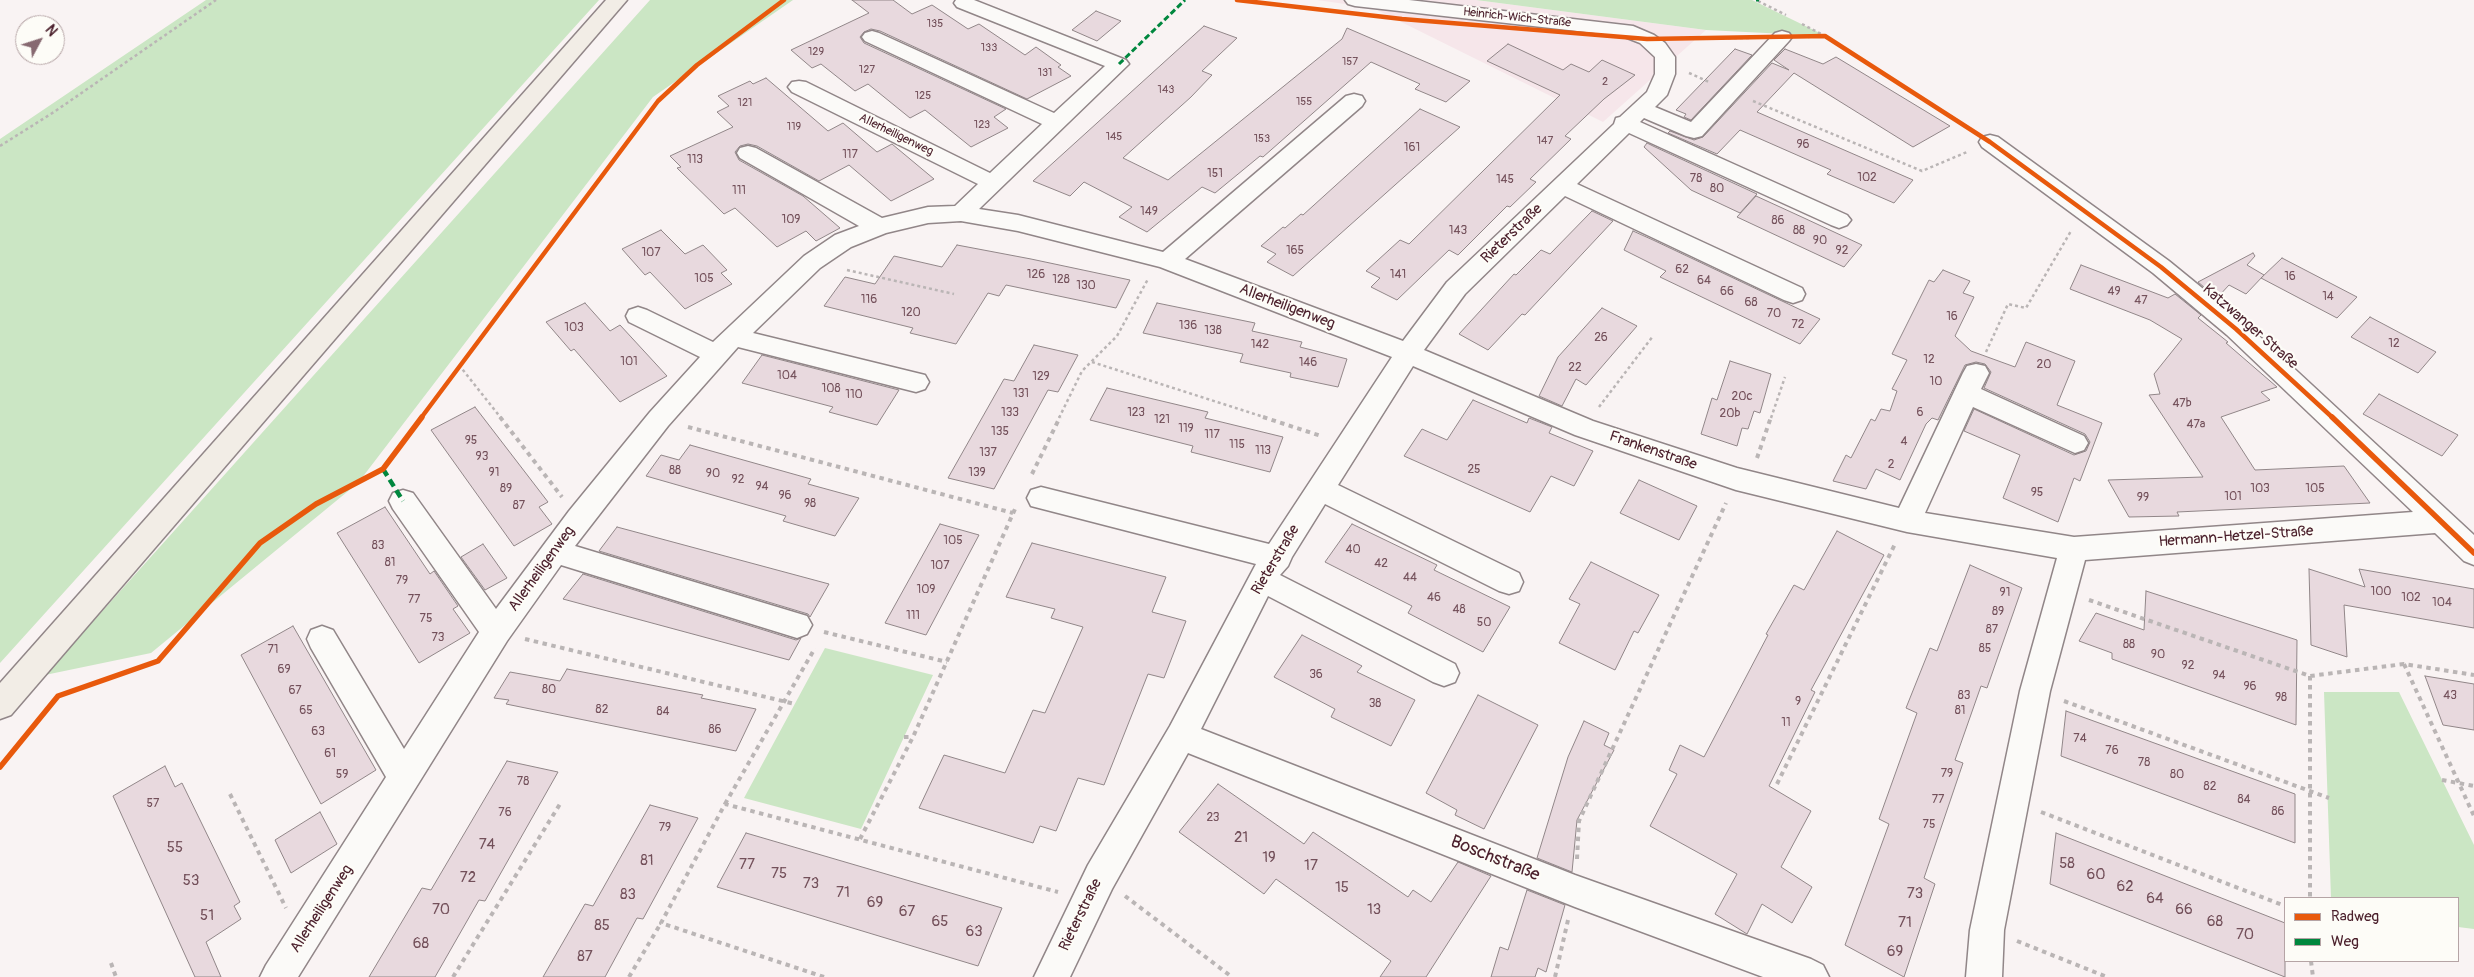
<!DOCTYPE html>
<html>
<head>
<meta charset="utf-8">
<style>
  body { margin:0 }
  #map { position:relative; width:2474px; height:977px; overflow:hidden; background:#f9f3f3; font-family:Pangolin,sans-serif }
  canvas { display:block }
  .legend { position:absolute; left:2284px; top:897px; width:175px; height:65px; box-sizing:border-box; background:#fdfcf7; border:1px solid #b5a4a5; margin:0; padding:6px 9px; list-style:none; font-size:15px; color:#4a1f2b }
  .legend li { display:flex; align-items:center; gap:10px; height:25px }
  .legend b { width:25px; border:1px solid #b5a4a5 }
  .north { position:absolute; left:15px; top:15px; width:50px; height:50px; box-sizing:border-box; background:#fdfcf7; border:1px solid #b5a4a5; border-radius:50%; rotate:50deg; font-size:14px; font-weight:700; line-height:20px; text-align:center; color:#4a1f2b }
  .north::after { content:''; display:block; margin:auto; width:18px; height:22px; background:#876971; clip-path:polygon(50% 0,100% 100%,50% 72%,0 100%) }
</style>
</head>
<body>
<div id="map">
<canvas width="2474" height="977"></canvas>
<ul class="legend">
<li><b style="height:6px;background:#e8590c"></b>Radweg</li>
<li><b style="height:6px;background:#00873e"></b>Weg</li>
</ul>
<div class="north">N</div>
</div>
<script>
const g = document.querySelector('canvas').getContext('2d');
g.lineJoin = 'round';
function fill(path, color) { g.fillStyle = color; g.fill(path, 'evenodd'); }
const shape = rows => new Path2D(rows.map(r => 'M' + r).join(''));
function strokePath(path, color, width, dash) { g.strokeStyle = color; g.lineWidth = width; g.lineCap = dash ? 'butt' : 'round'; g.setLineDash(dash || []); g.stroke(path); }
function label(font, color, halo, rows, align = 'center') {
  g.font = font + ' Pangolin,sans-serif'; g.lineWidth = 4.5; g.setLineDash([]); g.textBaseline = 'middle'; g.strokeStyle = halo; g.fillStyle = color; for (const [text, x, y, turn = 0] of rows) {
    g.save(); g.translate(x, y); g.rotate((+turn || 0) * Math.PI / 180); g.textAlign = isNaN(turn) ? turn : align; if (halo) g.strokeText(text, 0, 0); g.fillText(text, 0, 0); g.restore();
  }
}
fill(shape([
  [1317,0,1476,0,1706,30,1603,122,1373,8]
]), '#f6e6ea');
fill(shape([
  [206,0,599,0,0,663,0,139],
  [650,0,793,0,653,97,358,483,151,653,45,675],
  [1476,0,1752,0,1826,36,1706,30],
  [825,648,933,675,861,829,744,798],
  [2324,692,2399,692,2474,845,2474,929,2458,927,2458,898,2331,898]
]), '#cbe6c4');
const building = shape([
  [852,0,893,0,912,14,932,5,968,29,979,24,1025,55,1036,47,1061,65,1058,67,1071,76,1027,99,880,31,871,29,864,32,860,37,864,43,1006,109,994,117,1008,128,971,147,925,110,910,118,868,84,855,91,821,64,812,68,791,50,869,13,852,0],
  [1096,11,1121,21,1097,41,1072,30,1096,11],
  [1204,26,1237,38,1202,71,1212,75,1191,97,1123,158,1168,180,1342,39,1347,28,1470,81,1446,102,1415,89,1420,84,1371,62,1263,157,1260,156,1215,193,1202,187,1147,232,1119,217,1132,207,1084,182,1070,196,1033,181,1204,26],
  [1508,44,1563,70,1571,64,1589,72,1602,60,1635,75,1604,99,1565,136,1571,139,1530,179,1536,182,1510,207,1507,206,1458,255,1449,250,1397,300,1371,287,1380,278,1366,271,1400,240,1409,244,1560,95,1487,61,1508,44],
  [1735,49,1752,55,1691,120,1684,117,1686,114,1676,110,1735,49],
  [1785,49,1823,64,1836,57,1950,126,1913,147,1794,73,1757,112,1913,180,1894,203,1827,174,1831,170,1740,130,1717,154,1668,133,1670,131,1694,140,1703,137,1772,63,1789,70,1774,60,1785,49],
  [766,78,828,131,843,123,877,152,892,144,934,179,891,201,849,165,819,181,757,146,748,144,740,146,735,152,739,160,803,196,840,228,816,241,806,231,777,247,735,208,724,214,677,168,681,167,670,156,733,127,717,112,729,106,718,96,750,81,753,84,766,78],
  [1420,109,1460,127,1293,276,1267,262,1276,254,1261,246,1283,227,1285,228,1301,214,1303,215,1420,109],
  [1647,143,1655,147,1757,194,1740,213,1691,190,1644,147,1647,143],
  [1756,196,1804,218,1862,245,1844,267,1737,217,1756,196],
  [1592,211,1613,221,1525,315,1522,314,1488,350,1459,334,1514,274,1516,275,1541,250,1550,254,1592,211],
  [661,230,685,254,703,245,727,270,721,273,732,284,685,309,650,272,645,275,622,249,661,230],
  [1633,231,1653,240,1820,319,1800,344,1660,277,1666,271,1624,250,1633,231],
  [957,245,1031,259,1130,280,1116,308,1006,285,999,296,988,293,956,344,910,333,913,328,824,306,845,277,875,284,894,256,942,267,957,245],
  [2253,253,2255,256,2247,265,2264,275,2246,294,2229,285,2217,298,2198,282,2253,253],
  [2282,258,2357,297,2337,318,2261,278,2282,258],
  [2081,265,2168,298,2175,294,2201,315,2198,318,2228,342,2226,343,2277,387,2261,392,2270,400,2221,417,2255,470,2344,466,2370,503,2177,512,2179,516,2129,517,2108,480,2203,477,2149,395,2160,394,2154,374,2182,339,2150,320,2070,289,2081,265],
  [1943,270,1970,281,1963,293,1974,297,1955,336,1971,351,2015,367,2026,342,2075,361,2057,405,2102,423,2080,481,2074,478,2058,522,2003,498,2020,455,1964,431,1974,409,2074,455,2086,451,2090,442,2085,434,1984,388,1991,372,1985,364,1976,362,1965,365,1938,420,1932,418,1926,424,1900,480,1876,469,1866,489,1833,481,1846,455,1851,458,1871,419,1875,421,1881,409,1890,411,1897,391,1892,389,1907,360,1892,354,1929,280,1934,282,1943,270],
  [585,303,610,331,620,325,667,376,620,402,574,349,571,351,546,322,585,303],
  [1157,303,1255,323,1252,331,1302,342,1300,347,1347,359,1338,387,1290,377,1291,373,1240,362,1243,354,1143,333,1157,303],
  [1602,308,1637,326,1586,385,1576,379,1562,406,1539,396,1558,357,1602,308],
  [2370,317,2436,352,2418,373,2351,337,2370,317],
  [1034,345,1078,355,1058,392,1048,390,994,489,948,478,1004,379,1014,381,1034,345],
  [762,355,899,390,877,425,829,412,833,407,742,383,762,355],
  [1730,361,1771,374,1760,413,1754,411,1748,429,1742,428,1737,446,1701,434,1712,398,1717,400,1730,361],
  [1107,388,1208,412,1205,418,1283,437,1270,472,1191,452,1193,446,1090,420,1107,388],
  [2379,394,2458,435,2442,456,2363,414,2379,394],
  [1473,400,1527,423,1529,418,1552,427,1549,433,1593,451,1574,486,1551,476,1530,512,1404,456,1422,429,1447,440,1473,400],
  [475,407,548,502,539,507,552,524,514,546,431,430,475,407],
  [690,445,811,479,808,484,859,498,835,536,783,521,786,516,646,476,661,455,679,460,690,445],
  [1639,480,1697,506,1679,540,1620,513,1639,480],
  [385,507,430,574,434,571,458,606,453,609,470,633,419,663,337,533,385,507],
  [940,524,979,535,926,635,885,623,940,524],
  [1352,524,1437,565,1434,570,1510,607,1483,652,1408,613,1412,606,1325,562,1352,524],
  [617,527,829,584,810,617,808,614,599,551,617,527],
  [1837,531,1884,555,1811,690,1815,692,1769,786,1811,811,1781,867,1812,887,1792,923,1762,904,1747,934,1715,914,1737,874,1650,826,1677,774,1669,770,1680,745,1704,757,1768,635,1766,634,1794,585,1804,590,1837,531],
  [1032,543,1166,577,1152,612,1186,621,1164,678,1148,674,1104,785,1078,778,1056,831,1040,826,1033,843,919,808,944,755,1005,773,1033,710,1045,713,1083,627,1051,618,1055,609,1006,597,1032,543],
  [483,544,507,578,485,590,461,557,483,544],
  [1591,562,1659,595,1638,633,1634,631,1615,670,1559,643,1580,604,1569,599,1591,562],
  [1970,565,2022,588,1987,688,1981,686,1955,760,1963,763,1924,878,1935,884,1904,977,1845,945,1889,824,1879,819,1917,713,1906,708,1930,648,1937,651,1970,565],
  [2309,569,2365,587,2359,569,2474,589,2474,628,2344,605,2347,657,2311,645,2309,569],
  [583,574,796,640,801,638,789,660,563,599,583,574],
  [2146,591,2297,640,2296,725,2112,659,2112,653,2079,641,2096,613,2144,630,2146,591],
  [293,626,376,770,321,804,241,655,293,626],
  [1302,635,1362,666,1357,672,1415,700,1391,746,1331,717,1335,709,1274,677,1302,635],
  [567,669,703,695,701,698,756,709,736,751,506,704,509,700,494,698,510,672,560,681,567,669],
  [2425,676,2474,684,2474,730,2443,725,2425,676],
  [1478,695,1538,725,1484,829,1455,815,1457,810,1426,793,1478,695],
  [2066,711,2295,794,2295,843,2061,756,2066,711],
  [1584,721,1609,733,1604,745,1614,750,1577,820,1572,872,1537,858,1568,757,1584,721],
  [507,761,558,772,485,901,479,900,435,977,369,977,422,888,431,890,507,761],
  [165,766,175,787,182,783,240,902,234,906,241,919,206,942,221,977,195,977,113,796,165,766],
  [1218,784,1304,844,1313,832,1408,897,1413,890,1431,902,1458,862,1491,876,1426,977,1380,977,1391,961,1276,879,1264,894,1179,832,1218,784],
  [650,805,698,818,643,919,637,918,605,977,543,977,585,904,593,906,650,805],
  [320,812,337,844,291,873,275,840,320,812],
  [746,833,1002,908,978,966,717,887,746,833],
  [2056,833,2285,923,2285,977,2050,884,2056,833],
  [1527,890,1565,905,1546,972,1538,968,1535,977,1491,977,1500,947,1508,950,1527,890]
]);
fill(building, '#e8d9de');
strokePath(building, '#918688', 1);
const minor = shape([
  [956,0,974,0,1126,60,1129,64,979,209,1018,215,1163,252,1346,96,1354,94,1362,96,1365,101,1362,106,1185,259,1403,341,1447,282,1614,124,1616,118,1620,117,1647,92,1655,74,1655,57,1640,43,1622,36,1355,6,1348,4,1345,0,1409,0,1633,26,1654,35,1665,43,1675,57,1675,74,1667,95,1655,107,1691,122,1775,33,1782,31,1789,33,1792,37,1789,41,1702,136,1694,138,1686,136,1644,118,1640,122,1847,215,1851,220,1847,225,1839,228,1831,225,1629,133,1577,184,1802,288,1805,294,1802,300,1793,303,1784,300,1565,196,1465,294,1424,350,1593,421,1737,468,1899,508,1963,373,1967,366,1976,364,1985,366,1989,373,1981,389,2084,436,2088,443,2084,450,2075,453,1973,407,1925,513,2074,537,2413,512,2227,335,2153,273,1982,147,1979,142,1982,137,1990,135,1998,137,2169,261,2245,323,2474,535,2474,565,2464,561,2435,533,2085,560,2050,691,2004,930,2002,977,1966,977,1970,930,2020,691,2057,558,1907,532,1736,490,1575,435,1413,366,1338,485,1519,573,1523,582,1519,591,1509,594,1499,591,1325,504,1292,557,1288,566,1280,575,1455,664,1459,673,1455,682,1444,686,1433,682,1268,596,1201,729,1575,875,1811,959,1823,965,1829,977,1763,977,1575,907,1188,753,1112,889,1070,977,1034,977,1088,865,1170,726,1256,564,1031,506,1027,498,1031,490,1041,487,1269,544,1392,357,1160,267,1018,231,961,221,928,223,886,233,851,247,820,268,753,333,925,375,929,382,925,389,916,392,738,347,668,426,575,546,807,616,812,625,807,634,797,638,561,565,507,641,298,977,260,977,266,965,386,777,311,648,307,639,311,630,322,626,333,630,404,749,479,632,393,509,389,501,393,493,403,490,413,493,496,609,569,511,650,412,700,357,629,322,626,316,629,310,638,307,647,310,713,342,804,256,835,235,859,226,740,158,737,153,740,148,748,146,756,148,882,218,928,207,955,206,978,184,792,92,788,87,792,82,799,81,806,82,990,173,1042,124,865,41,862,37,865,33,872,31,879,33,1054,113,1105,66,957,7,954,3,956,0]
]);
const major = shape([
  [606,0,627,0,11,715,0,719,0,683,606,0]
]);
strokePath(minor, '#918688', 3);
strokePath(major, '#918688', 3);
strokePath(shape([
  [1758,1,1786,15],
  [1802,24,1825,36,1971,129],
  [1808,37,1824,36],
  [1680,38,1749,38],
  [1689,73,1709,82],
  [1753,101,1922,171,1967,152],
  [0,146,54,112,216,0],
  [847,270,954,294],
  [1986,352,2008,304,2026,308,2071,231],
  [1092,362,1267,418],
  [459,365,501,418],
  [1599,407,1653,336],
  [1059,418,1082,371,1117,336,1148,279],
  [1771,418,1785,377]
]), '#bab5b5', 2.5, [3, 3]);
strokePath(shape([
  [500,417,562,497],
  [1263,417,1321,436],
  [688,427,1013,513],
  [1757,458,1771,417],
  [1032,474,1060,417],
  [2089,600,2310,676,2404,664,2474,675],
  [824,632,947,662],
  [525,639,795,704],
  [2404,664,2474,816],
  [2310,676,2310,898],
  [2064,701,2329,798],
  [904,737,913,737],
  [2442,780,2474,786],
  [1777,784,1895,544],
  [230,794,286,908],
  [725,804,815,648],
  [2041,812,2285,906],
  [860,839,913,737,1015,509],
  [1577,859,1579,821,1726,503],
  [1125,896,1232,977],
  [2017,941,2107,977],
  [2311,961,2313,977],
  [111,963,116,977],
  [453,977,560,804],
  [629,977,661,923],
  [824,977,661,923,725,804,1058,892],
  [1555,977,1568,920]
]), '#bab5b5', 4, [4.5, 4.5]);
fill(minor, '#fbfaf8');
fill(major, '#f2ede6');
strokePath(shape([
  [1756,0,1759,0],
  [1119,64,1185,0]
]), '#00873e', 3, [6, 3]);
strokePath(shape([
  [383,469,403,501]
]), '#00873e', 4.5, [8, 4.5]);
strokePath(shape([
  [1237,0,1402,19,1647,39,1825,36,1990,142,2161,267,2236,329,2333,418],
  [421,418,658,101,697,65,784,0]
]), '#e8590c', 4.5);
strokePath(shape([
  [2332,417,2474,553],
  [0,767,58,696,158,661,260,543,316,504,383,469,422,417]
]), '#e8590c', 5.5);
label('11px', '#73505a', null, [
  ["135",935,24],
  ["133",989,48],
  ["129",816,52],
  ["157",1350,62],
  ["127",867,70],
  ["131",1045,73],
  ["2",1605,82],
  ["143",1166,90],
  ["125",923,96],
  ["155",1304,102],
  ["121",745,103],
  ["123",982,125],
  ["119",794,127],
  ["145",1114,137],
  ["153",1262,139],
  ["147",1545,141]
]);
label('12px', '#4a1f2b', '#fdfcf7', [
  ["Heinrich-Wich-Straße",1517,18,6],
  ["Allerheiligenweg",896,135,26]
]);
label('12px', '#73505a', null, [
  ["96",1803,145],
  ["161",1412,148],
  ["117",850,155],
  ["113",695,160],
  ["151",1215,174],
  ["102",1867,178],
  ["78",1696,179],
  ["145",1505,180],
  ["80",1717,189],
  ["111",739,191],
  ["149",1149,212],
  ["109",791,220],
  ["86",1778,221],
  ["143",1458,231],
  ["88",1799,231],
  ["90",1820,241],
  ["165",1295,251],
  ["92",1842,251],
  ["107",651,253],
  ["62",1682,270],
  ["126",1036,275],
  ["141",1398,275],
  ["16",2290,277],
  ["105",704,279],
  ["128",1061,280],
  ["64",1704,281],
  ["130",1086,286],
  ["66",1727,292],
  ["49",2114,292],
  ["14",2328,297],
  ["116",869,300],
  ["47",2141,301],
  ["68",1751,303],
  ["120",911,313],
  ["70",1774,314],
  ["16",1952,317],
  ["72",1798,325],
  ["136",1188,326],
  ["103",574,328],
  ["138",1213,331],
  ["26",1601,338],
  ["12",2394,344],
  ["142",1260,345],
  ["12",1929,360],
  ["101",629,362],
  ["146",1308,363],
  ["20",2044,365],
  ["22",1575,368],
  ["104",787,376],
  ["129",1041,377],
  ["10",1936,382],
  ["108",831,389],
  ["131",1021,394],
  ["110",854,395],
  ["20c",1742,397],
  ["47b",2182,404],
  ["133",1010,413],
  ["123",1136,413],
  ["6",1920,413],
  ["20b",1730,414],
  ["121",1162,420],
  ["47a",2196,425],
  ["119",1186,429],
  ["135",1000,432],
  ["117",1212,435],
  ["95",471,441],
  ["4",1904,442],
  ["115",1237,445],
  ["113",1263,451],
  ["137",988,453],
  ["93",482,457],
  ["2",1891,465],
  ["25",1474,470],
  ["88",675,471],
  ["91",494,473],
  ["139",977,473],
  ["90",713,474],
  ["92",738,480],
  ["94",762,487],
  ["89",506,489],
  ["103",2260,489],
  ["105",2315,489],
  ["95",2037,493],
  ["96",785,496],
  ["101",2233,497],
  ["99",2143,498],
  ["98",810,504],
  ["87",519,506],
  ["105",953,541],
  ["83",378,546],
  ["40",1353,550],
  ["81",390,563],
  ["42",1381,564],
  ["107",940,566],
  ["44",1410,578],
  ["79",402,581],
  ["109",926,590],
  ["100",2381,592],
  ["91",2005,593],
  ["46",1434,598],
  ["102",2411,598],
  ["77",414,600],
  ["104",2442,603],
  ["48",1459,610],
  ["89",1998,612],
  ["111",913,616],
  ["75",426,619],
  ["50",1484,623],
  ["87",1992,630],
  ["73",438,638],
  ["88",2129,645],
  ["85",1985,649],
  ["71",273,650],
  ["90",2158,655],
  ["92",2188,666],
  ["69",284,670],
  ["36",1316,675],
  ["94",2219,676],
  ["96",2250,687],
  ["80",549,690],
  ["67",295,691],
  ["83",1964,696],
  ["43",2450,696],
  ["98",2281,698],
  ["9",1798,702],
  ["38",1375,704],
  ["82",602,710],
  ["65",306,711],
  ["81",1960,711],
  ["84",663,712],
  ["11",1786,723],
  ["86",715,730],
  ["63",318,732],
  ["74",2080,739],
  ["76",2112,751],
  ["61",330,754],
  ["78",2144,763],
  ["79",1947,774],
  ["59",342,775],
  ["80",2177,775],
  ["78",523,782],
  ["82",2210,787],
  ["77",1938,800],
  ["84",2244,800],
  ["57",153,804],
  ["86",2278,812],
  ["76",505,813],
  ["23",1213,818],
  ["75",1929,825],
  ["79",665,828]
]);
label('15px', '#4a1f2b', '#fdfcf7', [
  ["Rieterstraße",1512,234,-44],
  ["Allerheiligenweg",1287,307,21],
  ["Katzwanger Straße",2250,327,41],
  ["Frankenstraße",1653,451,19],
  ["Hermann-Hetzel-Straße",2236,537,-4],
  ["Rieterstraße",1276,560,-59],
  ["Allerheiligenweg",542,569,-54],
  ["Allerheiligenweg",322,909,-57],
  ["Rieterstraße",1081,915,-64]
]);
label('15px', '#73505a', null, [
  ["21",1241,838],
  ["74",487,845],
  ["55",175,848],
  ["19",1269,858],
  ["81",647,861],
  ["58",2067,864],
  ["77",747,865],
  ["17",1311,866],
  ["75",779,874],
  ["60",2096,875],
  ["72",468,878],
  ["53",191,881],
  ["73",811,884],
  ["62",2125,887],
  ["15",1342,888],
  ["71",843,893],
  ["73",1915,894],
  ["83",628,895],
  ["64",2155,899],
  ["69",875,903],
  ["70",441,910],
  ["13",1374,910],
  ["66",2184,910],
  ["67",907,912],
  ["51",207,916],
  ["65",940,922],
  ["68",2215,922],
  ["71",1905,923],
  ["85",602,926],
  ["63",974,932],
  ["70",2245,935],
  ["68",421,944],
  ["69",1895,952],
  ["87",585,957]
]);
label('18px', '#4a1f2b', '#fdfcf7', [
  ["Boschstraße",1495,859,22]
]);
</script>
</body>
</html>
